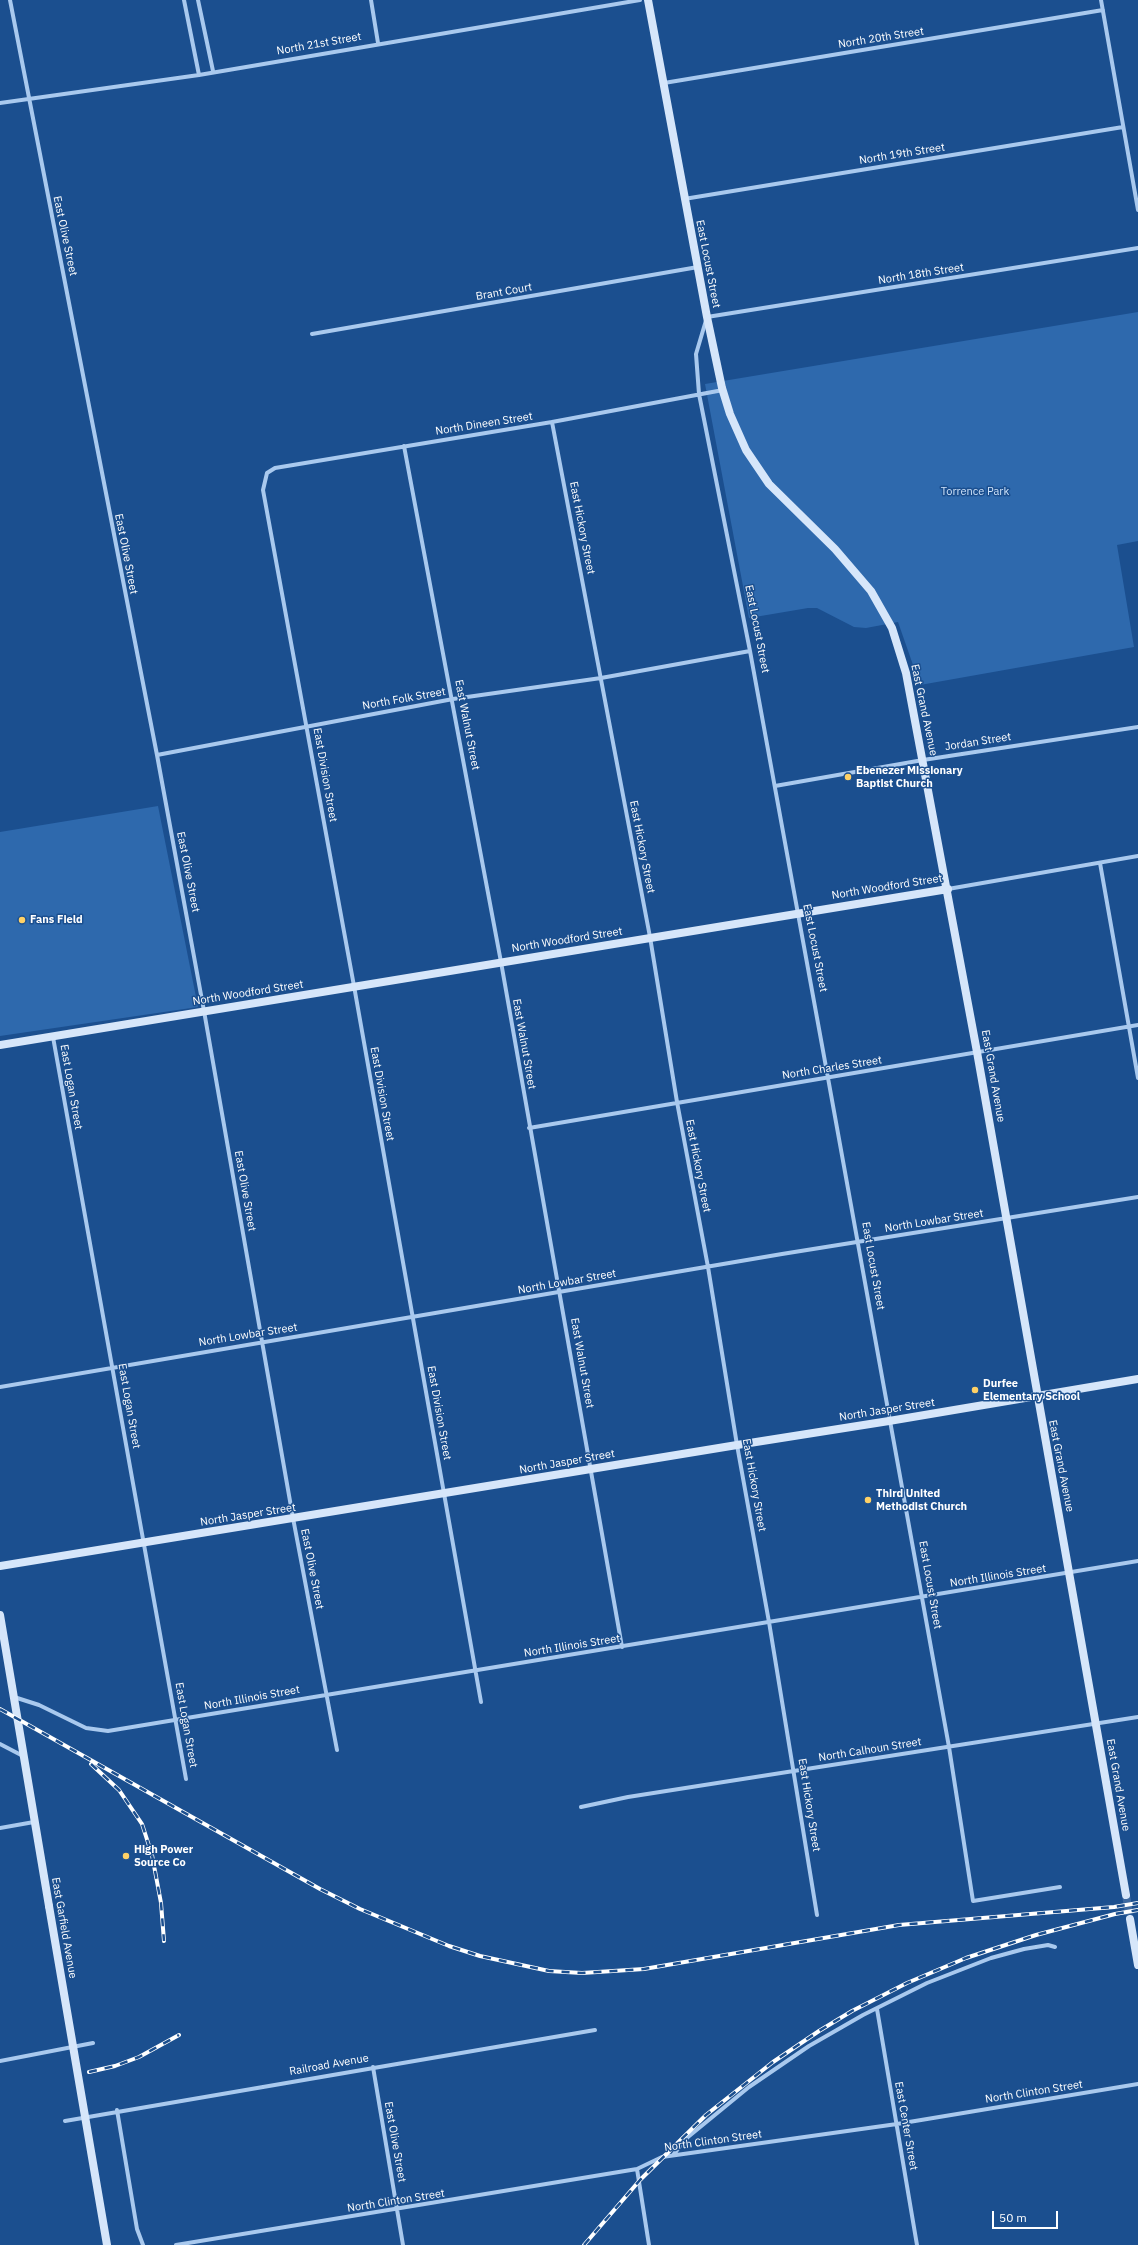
<!DOCTYPE html>
<html>
<head>
<meta charset="utf-8">
<style>
  body { margin:0 }
  #map { position:relative; width:1138px; height:2245px; overflow:hidden; background:#1b4f8f; font-family:"IBM Plex Sans",sans-serif }
  canvas { display:block }
  .scale { position:absolute; left:992px; top:2211px; width:66px; height:18px; box-sizing:border-box; border:2px solid #fff; border-top:0; padding-left:5px; font-size:12px; line-height:14px; white-space:nowrap; color:#fff; -webkit-text-stroke:3px #1b4f8f; paint-order:stroke }
</style>
</head>
<body>
<div id="map">
<canvas width="1138" height="2245"></canvas>
<div class="scale">50 m</div>
</div>
<script>
const g = document.querySelector('canvas').getContext('2d');
g.lineJoin = 'round';
function fill(path, color) { g.fillStyle = color; g.fill(path, 'evenodd'); }
const shape = rows => new Path2D(rows.map(r => 'M' + r).join(''));
function strokePath(path, color, width, dash) { g.strokeStyle = color; g.lineWidth = width; g.lineCap = dash ? 'butt' : 'round'; g.setLineDash(dash || []); g.stroke(path); }
function label(font, color, halo, rows, align = 'center') {
  g.font = font + ' "IBM Plex Sans",sans-serif'; g.lineWidth = 3; g.setLineDash([]); g.textBaseline = 'middle'; g.strokeStyle = halo; g.fillStyle = color; for (const [text, x, y, turn = 0] of rows) {
    g.save(); g.translate(x, y); g.rotate((+turn || 0) * Math.PI / 180); g.textAlign = isNaN(turn) ? turn : align; if (halo) g.strokeText(text, 0, 0); g.fillText(text, 0, 0); g.restore();
  }
}
fill(shape([
  [1138,312,1138,541,1117,545,1134,647,920,685,898,622,866,628,854,627,817,608,808,608,749,618,705,384],
  [158,806,198,1007,0,1036,0,832]
]), '#2e69ad');
strokePath(shape([
  [1126,1895,1130,1919]
]), '#3d69a0', 8, [8, 4]);
strokePath(shape([
  [10,0,157,755,204,1011,293,1518,337,1750],
  [184,0,199,75],
  [198,0,213,71],
  [371,0,378,43],
  [1101,0,1138,210],
  [664,83,1103,10],
  [0,103,199,75,640,0],
  [684,199,1123,127],
  [312,334,698,267],
  [552,422,650,937,677,1102,708,1267,737,1445,769,1622,817,1915],
  [404,446,501,962,622,1647],
  [157,755,453,699,601,678,750,651],
  [775,786,923,760,1138,727],
  [1100,863,1138,1078],
  [948,889,1138,856],
  [53,1037,186,1779],
  [529,1128,1138,1025],
  [0,1387,782,1254,1138,1197],
  [14,1697,39,1705,86,1728,108,1731,1138,1561],
  [481,1702,354,986,263,490,267,473,275,468,552,422,723,390],
  [0,1744,23,1756],
  [581,1807,628,1797,1138,1717],
  [0,1828,34,1822],
  [1060,1887,973,1901,949,1747,828,1078,750,651,699,394,696,354,707,317,1138,248],
  [877,2009,917,2245],
  [0,2061,93,2043],
  [373,2067,403,2245],
  [117,2110,137,2229,143,2245],
  [65,2121,595,2030],
  [673,2155,688,2137,749,2087,809,2046,863,2015,927,1983,991,1958,1024,1949,1048,1945,1055,1947],
  [637,2169,649,2245],
  [176,2245,637,2169,662,2157,897,2124,1138,2084]
]), '#a9c9ee', 4);
strokePath(shape([
  [648,0,707,317,722,388,730,414,746,450,769,484,835,549,871,591,892,628,906,673,977,1052,1126,1895],
  [0,1045,948,889],
  [0,1566,737,1445,889,1421,1138,1379],
  [0,1615,49,1906],
  [1130,1919,1138,1965]
]), '#d6e6fa', 8);
const rail = shape([
  [0,1709,320,1889,360,1909,449,1946,480,1956,549,1971,582,1973,644,1969,899,1925,1114,1907,1138,1903],
  [91,1764,119,1790,142,1824,152,1855,161,1903,164,1941],
  [89,2072,115,2066,139,2057,179,2035],
  [584,2245,640,2180,706,2115,773,2062,819,2031,852,2011,907,1983,966,1958,1036,1935,1115,1914,1138,1910]
]);
strokePath(rail, '#fff', 4);
strokePath(rail, '#1b4f8f', 2.5, [8]);
strokePath(shape([
  [49,1906,107,2245]
]), '#d6e6fa', 8);
for (const [x, y, r, color] of [
  [848,777,4,"#ffd166"],
  [22,920,4,"#ffd166"],
  [975,1390,4,"#ffd166"],
  [868,1500,4,"#ffd166"],
  [126,1856,4,"#ffd166"]
]) { const dot = new Path2D(); dot.arc(x, y, r, 0, 2 * Math.PI); g.fillStyle = color; g.fill(dot); strokePath(dot, '#1b4f8f', 1.5); }
label('11px', '#fff', '#1b4f8f', [
  ["North 20th Street",881,38,-9],
  ["North 21st Street",319,44,-10],
  ["North 19th Street",902,154,-9],
  ["East Olive Street",65,236,78],
  ["East Locust Street",708,264,79],
  ["North 18th Street",921,274,-9],
  ["Brant Court",504,292,-10],
  ["North Dineen Street",484,424,-9],
  ["East Hickory Street",582,528,79],
  ["East Olive Street",126,554,79],
  ["East Locust Street",757,629,79],
  ["North Folk Street",404,699,-10],
  ["East Grand Avenue",924,710,78],
  ["East Walnut Street",467,725,79],
  ["Jordan Street",978,742,-9],
  ["East Division Street",325,775,80],
  ["East Hickory Street",642,847,79],
  ["East Olive Street",188,872,79],
  ["North Woodford Street",887,887,-9],
  ["North Woodford Street",567,940,-9],
  ["East Locust Street",815,948,79],
  ["North Woodford Street",248,993,-9],
  ["East Walnut Street",524,1044,80],
  ["North Charles Street",832,1068,-9],
  ["East Grand Avenue",993,1076,80],
  ["East Logan Street",71,1087,80],
  ["East Division Street",382,1094,80],
  ["East Hickory Street",698,1166,79],
  ["East Olive Street",245,1191,80],
  ["North Lowbar Street",934,1221,-9],
  ["East Locust Street",873,1266,80],
  ["North Lowbar Street",567,1282,-10],
  ["North Lowbar Street",248,1335,-9],
  ["East Walnut Street",582,1363,80],
  ["East Logan Street",129,1406,80],
  ["North Jasper Street",887,1410,-9],
  ["East Division Street",439,1413,80],
  ["North Jasper Street",567,1462,-10],
  ["East Grand Avenue",1061,1466,79],
  ["East Hickory Street",754,1485,80],
  ["North Jasper Street",248,1515,-9],
  ["East Olive Street",312,1569,79],
  ["North Illinois Street",998,1576,-9],
  ["East Locust Street",930,1585,80],
  ["North Illinois Street",572,1646,-9],
  ["North Illinois Street",252,1698,-10],
  ["East Logan Street",186,1725,80],
  ["North Calhoun Street",870,1750,-9],
  ["East Grand Avenue",1118,1785,80],
  ["East Hickory Street",809,1805,81],
  ["East Garfield Avenue",64,1928,80],
  ["Railroad Avenue",329,2065,-10],
  ["North Clinton Street",1034,2092,-9],
  ["East Center Street",906,2126,80],
  ["North Clinton Street",713,2141,-8],
  ["East Olive Street",395,2142,80],
  ["North Clinton Street",396,2201,-9]
]);
label('11px', '#cfe3fa', '#1b4f8f', [
  ["Torrence Park",975,492]
]);
label('bold 11px', '#fff', '#1b4f8f', [
  ["Ebenezer Missionary",856,771],
  ["Baptist Church",856,784],
  ["Fans Field",30,920],
  ["Durfee",983,1384],
  ["Elementary School",983,1397],
  ["Third United",876,1494],
  ["Methodist Church",876,1507],
  ["High Power",134,1850],
  ["Source Co",134,1863]
], 'left');
</script>
</body>
</html>
